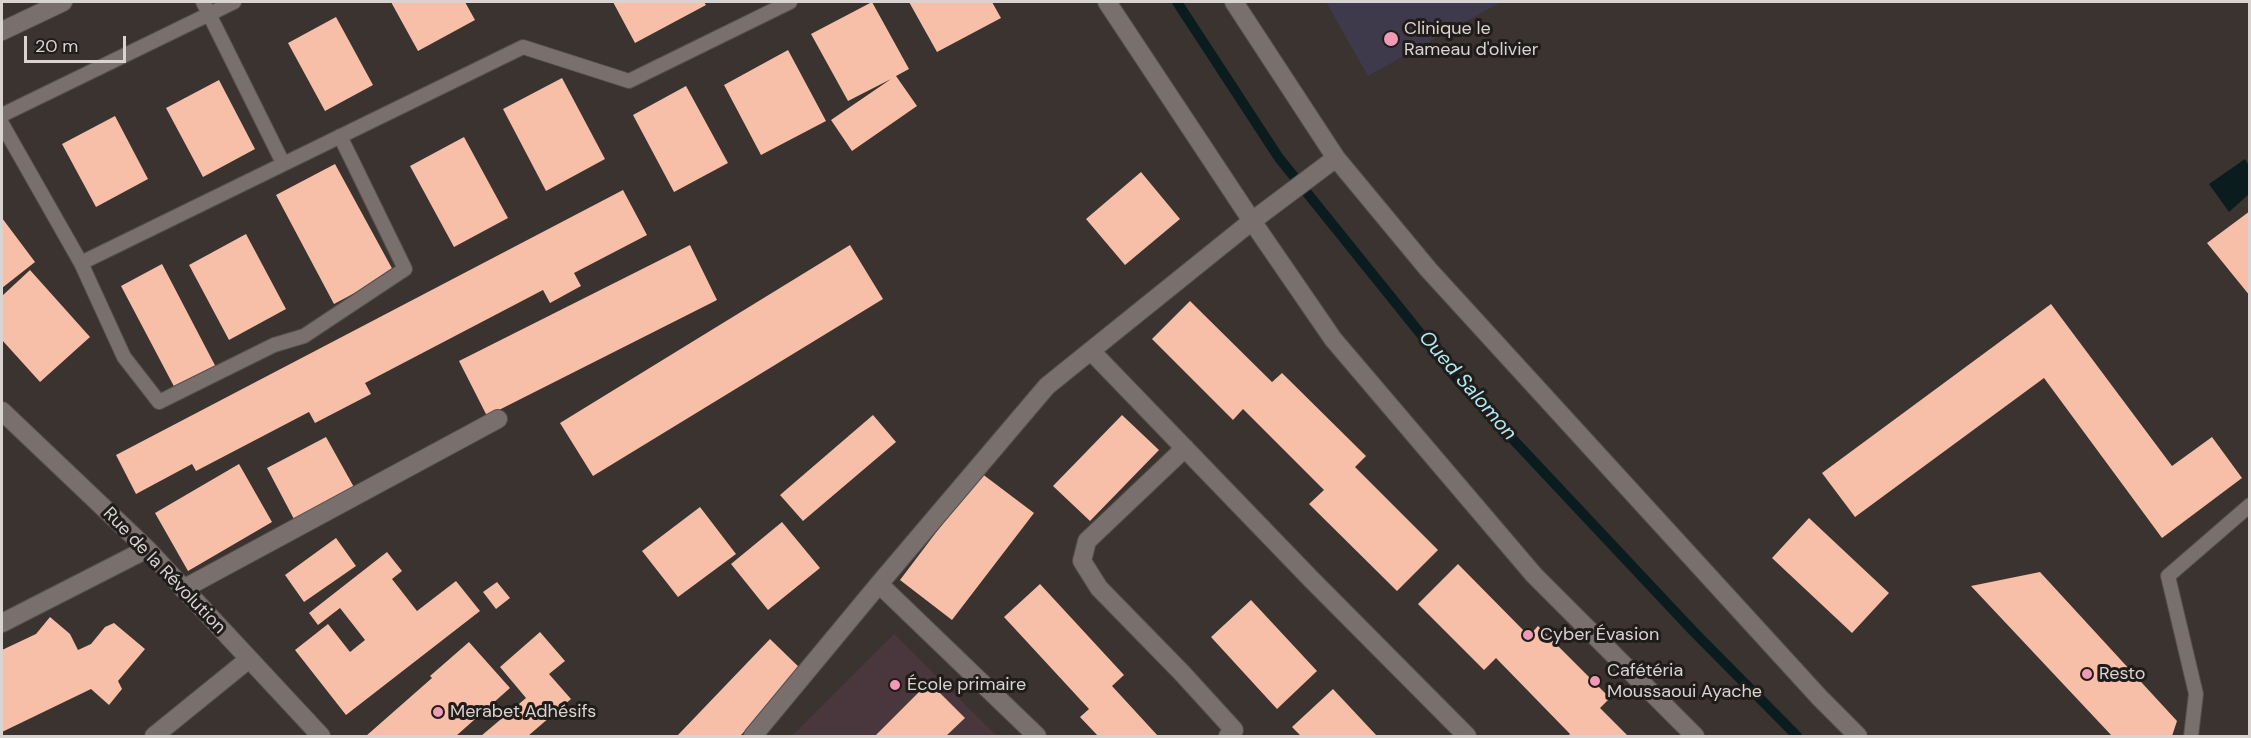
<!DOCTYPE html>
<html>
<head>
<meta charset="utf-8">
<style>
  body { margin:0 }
  #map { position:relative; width:2251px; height:738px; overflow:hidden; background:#3b3330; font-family:"DM Sans",sans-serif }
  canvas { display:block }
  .frame { position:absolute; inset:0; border:3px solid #d9d3d1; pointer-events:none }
  .scale { position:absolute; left:24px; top:36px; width:102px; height:27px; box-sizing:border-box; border:3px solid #d9d3d1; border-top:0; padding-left:8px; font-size:18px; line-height:21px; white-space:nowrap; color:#d9d3d1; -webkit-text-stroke:4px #201c1a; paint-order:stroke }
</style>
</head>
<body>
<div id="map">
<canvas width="2251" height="738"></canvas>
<div class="frame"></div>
<div class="scale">20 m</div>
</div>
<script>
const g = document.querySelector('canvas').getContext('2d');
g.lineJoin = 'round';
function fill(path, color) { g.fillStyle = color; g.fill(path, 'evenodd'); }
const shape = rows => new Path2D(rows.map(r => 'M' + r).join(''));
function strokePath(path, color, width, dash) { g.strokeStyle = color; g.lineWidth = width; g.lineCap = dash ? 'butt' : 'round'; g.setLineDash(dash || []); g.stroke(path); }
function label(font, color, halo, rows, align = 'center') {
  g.font = font + ' "DM Sans",sans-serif'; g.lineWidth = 6; g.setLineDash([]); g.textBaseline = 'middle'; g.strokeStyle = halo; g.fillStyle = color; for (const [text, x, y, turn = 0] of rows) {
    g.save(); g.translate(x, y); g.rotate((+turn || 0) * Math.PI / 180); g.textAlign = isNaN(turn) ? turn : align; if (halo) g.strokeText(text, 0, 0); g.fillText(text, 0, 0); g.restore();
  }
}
fill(shape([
  [894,634,997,736,792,736]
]), '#4a363d');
fill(shape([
  [1326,2,1501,2,1368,76]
]), '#3e3a4b');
fill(shape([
  [2245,159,2249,166,2249,194,2229,212,2209,184]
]), '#0b1c1f');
strokePath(shape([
  [1177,2,1279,158,1461,384,1693,631,1797,736]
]), '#0b1c1f', 10);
fill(shape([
  [391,2,465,2,475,20,418,51],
  [613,2,704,2,706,5,635,43],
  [872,2,909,69,896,76,917,106,852,151,831,120,891,79,848,101,811,34],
  [909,2,992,2,1001,18,937,52],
  [336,17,373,85,325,111,288,43],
  [788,50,826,121,761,155,724,85],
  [562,78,605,159,546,191,503,109],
  [219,80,255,149,203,177,166,108],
  [686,86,728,163,674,192,633,115],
  [115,116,148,179,96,207,62,144],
  [464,137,508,218,454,247,410,166],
  [335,164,394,272,334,304,276,195],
  [1141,172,1180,219,1125,265,1086,219],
  [623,190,647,235,574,273,581,286,550,303,543,290,365,383,371,394,315,423,309,412,196,471,192,464,136,494,116,455],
  [2250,211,2250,296,2207,243],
  [2,218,35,262,2,288],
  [246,234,286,309,229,340,189,265],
  [690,245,717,300,487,416,459,361],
  [850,245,883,299,593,476,560,423],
  [162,264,219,373,178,394,121,286],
  [30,270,90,337,40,382,2,340,2,296],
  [1190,301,1272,382,1282,373,1366,456,1355,467,1438,550,1397,591,1309,504,1324,490,1243,409,1233,420,1152,339],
  [2051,304,2172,466,2212,437,2242,478,2162,538,2044,378,1855,517,1822,473],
  [873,415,896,442,803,521,780,495],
  [1122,415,1159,450,1090,521,1053,486],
  [326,437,355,489,295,521,267,468],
  [239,464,272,522,188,571,155,513],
  [981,473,1034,513,952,620,900,580],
  [700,507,736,554,678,597,642,551],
  [1809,518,1889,593,1852,633,1772,558],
  [782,522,820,568,768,610,731,564],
  [336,538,356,566,304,602,285,575],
  [387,552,402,571,392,579,417,611,456,581,480,611,346,715,295,650,328,624,350,652,365,640,340,608,318,625,309,613],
  [1458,564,1529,636,1538,626,1610,698,1600,708,1628,736,1568,736,1570,734,1496,658,1484,670,1418,604],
  [2040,572,2177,721,2172,736,2112,736,1971,586],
  [497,582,510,598,496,609,483,592],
  [1040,584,1124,675,1112,686,1158,736,1098,736,1080,717,1089,709,1004,617],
  [1251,600,1317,671,1277,709,1211,637],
  [50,617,70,634,78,650,91,644,105,627,114,623,145,649,118,681,122,689,109,705,91,689,2,732,2,650,36,634],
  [540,632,565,661,549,674,571,699,528,736,481,736,526,698,500,667],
  [770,639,803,671,740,736,677,736],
  [469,642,510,688,456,736,366,736,432,678,430,676],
  [929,682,965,718,946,736,875,736],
  [1333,689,1377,736,1301,736,1292,727]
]), '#f7bea8');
const service = shape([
  [203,2,283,163],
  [2,115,234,2],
  [2,124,81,263,124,357,159,402,274,345,304,336,405,269,340,136],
  [81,263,523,47,629,81,790,2],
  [2191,736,2196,694,2168,576,2250,505]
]);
const minor = shape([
  [1107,2,1252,221,1333,339,1534,575,1695,736],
  [1234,2,1336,158,1428,269,1820,698,1858,736],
  [1091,351,1311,579,1467,736],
  [2,411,147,549,321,736],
  [1185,448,1087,541,1082,561,1099,588,1182,673,1234,730,1228,736],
  [879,584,1037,736],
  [183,589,498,419],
  [2,623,147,549],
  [154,736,249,659],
  [753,736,879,584,1047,386,1252,221,1336,158]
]);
const tertiary = shape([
  [2,31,63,2]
]);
strokePath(service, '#554f4c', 16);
strokePath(minor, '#554f4c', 20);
strokePath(tertiary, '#554f4c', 20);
strokePath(service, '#796f6c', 14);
strokePath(minor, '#796f6c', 18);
strokePath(tertiary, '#796f6c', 18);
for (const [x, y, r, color] of [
  [1391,39,8,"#f09ab5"],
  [1528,635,6,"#f09ab5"],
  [2087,674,6,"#f09ab5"],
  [1595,681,6,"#f09ab5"],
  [895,685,6,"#f09ab5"],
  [438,712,6,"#f09ab5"]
]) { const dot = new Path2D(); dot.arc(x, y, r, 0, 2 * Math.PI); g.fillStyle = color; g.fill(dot); strokePath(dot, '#201c1a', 2); }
label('18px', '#d9d3d1', '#201c1a', [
  ["Clinique le",1404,29],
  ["Rameau d'olivier",1404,50],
  ["Cyber Évasion",1540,635],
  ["Cafétéria",1607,671],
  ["Moussaoui Ayache",1607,692],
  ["Resto",2099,674],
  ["École primaire",907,685],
  ["Merabet Adhésifs",450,712]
], 'left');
label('18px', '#d9d3d1', '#201c1a', [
  ["Rue de la Révolution",164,571,46]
]);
label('italic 20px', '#b1ecf5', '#201c1a', [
  ["Oued Salomon",1467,386,49]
]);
</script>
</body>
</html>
